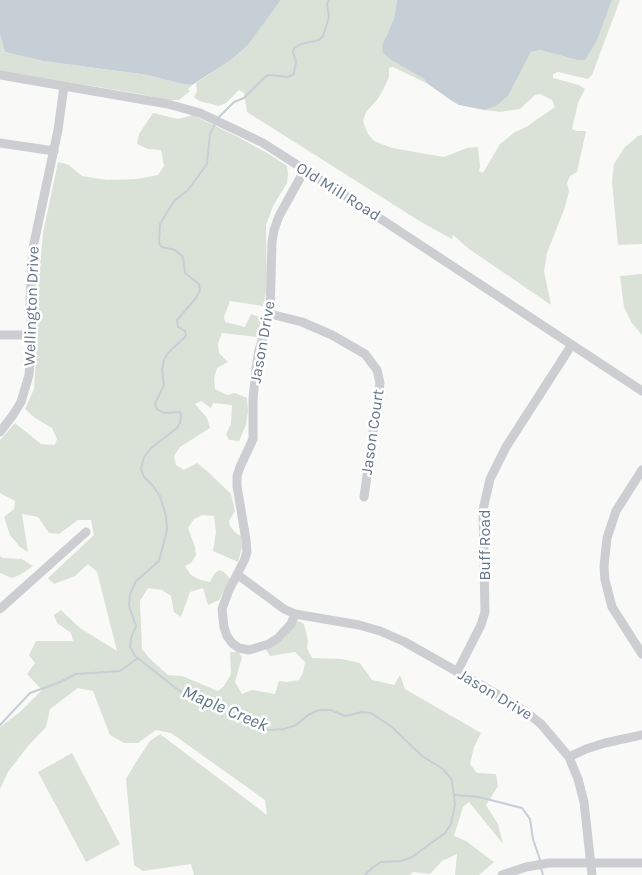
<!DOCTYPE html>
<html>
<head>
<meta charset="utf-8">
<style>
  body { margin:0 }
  canvas { display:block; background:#f9f9f7 }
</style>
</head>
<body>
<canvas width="642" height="875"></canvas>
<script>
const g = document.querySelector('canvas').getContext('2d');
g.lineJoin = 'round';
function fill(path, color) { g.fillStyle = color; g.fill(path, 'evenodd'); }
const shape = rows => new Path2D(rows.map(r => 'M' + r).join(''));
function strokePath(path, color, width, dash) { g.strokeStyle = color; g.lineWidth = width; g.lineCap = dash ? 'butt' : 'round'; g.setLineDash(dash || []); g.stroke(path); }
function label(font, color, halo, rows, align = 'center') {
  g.font = font + ' Karla,sans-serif'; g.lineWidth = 5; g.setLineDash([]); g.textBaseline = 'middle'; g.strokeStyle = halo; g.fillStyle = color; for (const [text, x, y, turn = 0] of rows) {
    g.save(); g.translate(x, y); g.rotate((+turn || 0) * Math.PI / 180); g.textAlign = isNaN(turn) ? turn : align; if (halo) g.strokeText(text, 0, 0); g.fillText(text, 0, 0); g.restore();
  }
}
fill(shape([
  [281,0,397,0,394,18,386,36,383,53,391,60,424,79,428,84,393,67,389,68,389,77,383,90,377,100,366,112,363,121,368,134,374,141,392,148,444,157,467,148,478,147,480,166,479,171,483,173,500,144,515,132,526,127,555,107,552,100,540,94,535,95,520,109,500,112,484,110,495,107,508,96,531,52,540,50,577,60,598,38,612,0,620,0,592,75,588,79,558,72,553,74,553,78,579,85,585,89,578,103,572,129,577,131,586,131,577,172,570,176,567,183,569,191,565,207,547,253,544,271,551,305,469,249,453,235,452,239,421,222,247,112,244,93,239,90,226,103,219,106,199,101,194,97,197,91,196,83,231,60,248,45],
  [0,35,5,52,43,61,148,75,178,83,192,85,188,89,190,91,179,100,168,100,135,93,0,71],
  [153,113,178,119,193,115,236,136,269,154,287,166,288,174,287,183,273,206,266,225,267,288,263,306,230,301,224,317,225,322,245,327,251,314,259,317,261,322,257,337,222,333,218,343,219,353,228,362,217,368,214,378,215,389,227,395,235,393,247,398,248,411,246,425,239,441,229,440,226,434,231,424,232,405,213,403,211,408,201,401,195,404,207,418,210,428,180,447,174,456,176,465,184,470,197,463,207,471,231,494,235,511,229,521,230,526,235,532,241,536,242,547,238,562,213,551,216,532,214,516,202,515,194,519,188,528,195,547,196,555,191,563,185,566,191,575,200,580,210,582,214,574,219,570,224,572,230,579,219,600,208,605,203,588,190,592,181,617,174,612,171,596,162,590,148,588,140,601,142,649,150,659,168,675,182,676,218,691,224,686,231,674,230,652,238,652,242,657,235,682,242,694,252,690,275,694,279,681,287,682,299,680,303,673,305,662,295,652,270,656,266,650,280,642,296,620,304,624,308,640,307,648,312,658,342,659,360,663,372,680,394,685,400,675,405,689,481,733,474,747,470,764,477,773,496,774,498,786,486,805,498,824,503,844,469,802,463,807,454,836,466,841,494,862,479,875,455,875,457,854,442,861,430,874,413,872,410,875,194,875,191,864,143,871,134,865,126,779,136,762,150,741,160,734,267,815,265,800,171,733,156,730,138,743,124,743,110,735,93,691,78,688,50,709,46,727,28,746,8,772,0,789,0,727,20,712,42,690,27,674,35,663,29,655,36,641,73,641,71,633,57,623,54,615,61,610,80,628,117,651,97,572,88,564,75,576,54,584,48,578,94,535,91,520,78,520,59,534,49,533,38,517,22,514,28,552,20,547,10,535,4,517,14,509,15,501,0,493,0,440,15,423,41,444,55,445,57,439,52,428,35,418,25,409,34,389,39,306,39,275,43,233,58,162,69,165,82,176,107,180,138,179,158,175,164,166,161,150,148,149,137,144,139,134],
  [642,135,642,244,618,245,612,181,614,164,624,148,638,136],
  [642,274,642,335,631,322,624,307,620,276],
  [0,556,3,558,22,559,33,566,20,575,12,578,0,573],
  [72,753,120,844,86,862,38,772]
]), '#dae2d7');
fill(shape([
  [0,0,281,0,248,45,231,60,192,85,178,83,148,75,43,61,5,52,0,35],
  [397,0,612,0,598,38,585,60,577,60,540,50,531,52,508,96,495,107,484,110,459,105,452,101,428,84,424,79,391,60,383,53,382,46,394,18]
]), '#c5cfd5');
strokePath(shape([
  [218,118,234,102,244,98,265,77,269,75,288,77,294,74,296,61,293,52,294,48,301,44,319,40,323,36,329,17,327,3,329,0],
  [215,124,210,134,207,164,188,190,174,201,160,224,159,242,160,245,162,247,175,250,183,257,185,273,199,284,200,290,196,298,177,320,178,327,185,331,186,335,185,337,168,353,164,360,162,370,164,385,155,404,157,409,164,413,180,412,181,415,180,423,177,428,151,448,144,457,141,469,144,477,153,486,160,496,166,516,167,530,159,561,136,581,130,594,129,606,136,626,131,638,130,647,135,656,186,696,235,712,257,726,269,730,284,729,296,725,308,715,319,710,331,710,345,716,362,712,371,713,392,727,422,756,443,769,452,780,455,805,451,824,445,833,412,857,401,861,381,862,372,868,365,875],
  [0,725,30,693,58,683,76,674,120,671,138,658],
  [455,795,479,797,522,808,530,819,533,839,540,860],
  [541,868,543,875]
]), '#c5cfd5', 2);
strokePath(shape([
  [0,75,168,104,200,113,234,129,263,143,352,200,642,391],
  [0,143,54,151],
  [270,314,302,322,332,335,365,354,377,370,380,383,364,497],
  [0,335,32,335],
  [0,432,13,415,21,402,29,375,32,335,30,300,33,248,58,130,64,86],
  [642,470,616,511,607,538,604,566,605,580,612,607,642,654],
  [238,575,284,609,295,614,359,625,380,631,405,642,500,696,526,712,541,724,569,757,578,779,584,802,592,875],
  [0,609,86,532],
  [295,614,291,624,278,638,269,644,249,650,239,648,232,643,227,636,224,627,222,609,229,590,244,561,247,552,246,540,237,486,237,476,240,467,253,439,253,399,256,368,259,350,270,314,272,242,274,230,279,216,304,171],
  [457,672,481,625,485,612,483,510,490,479,506,447,571,346],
  [569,757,586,749,605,743,642,735],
  [502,875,526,867,549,863,642,863]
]), '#ccced2', 9);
label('16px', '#65758b', '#fff', [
  ["Old Mill Road",338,192,32],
  ["Wellington Drive",32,306,-88],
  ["Jason Drive",263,342,-80],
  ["Jason Court",373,432,-82],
  ["Buff Road",485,545,-90],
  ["Jason Drive",495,695,31]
]);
label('italic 18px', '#617786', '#fff', [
  ["Maple Creek",225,709,23]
]);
</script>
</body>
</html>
